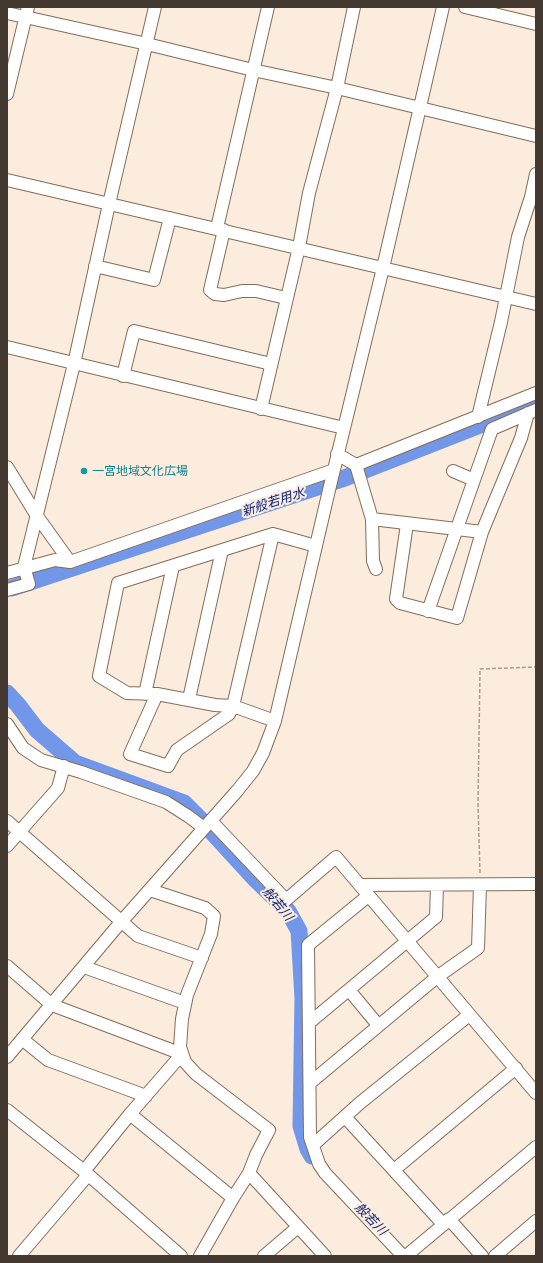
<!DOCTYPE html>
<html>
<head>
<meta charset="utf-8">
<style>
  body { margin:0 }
  #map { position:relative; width:543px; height:1263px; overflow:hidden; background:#fcecde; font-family:"Exo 2",sans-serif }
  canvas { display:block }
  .frame { position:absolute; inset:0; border:8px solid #443930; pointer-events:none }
</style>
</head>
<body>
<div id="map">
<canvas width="543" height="1263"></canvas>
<div class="frame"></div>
</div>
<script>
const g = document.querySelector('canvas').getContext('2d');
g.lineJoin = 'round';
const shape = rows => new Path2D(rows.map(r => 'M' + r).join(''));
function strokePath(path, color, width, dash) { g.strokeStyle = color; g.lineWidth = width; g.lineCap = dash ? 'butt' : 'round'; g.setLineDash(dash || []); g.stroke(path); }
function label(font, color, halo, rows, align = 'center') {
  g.font = font + ' "Exo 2","Noto Sans JP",sans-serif'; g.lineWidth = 4; g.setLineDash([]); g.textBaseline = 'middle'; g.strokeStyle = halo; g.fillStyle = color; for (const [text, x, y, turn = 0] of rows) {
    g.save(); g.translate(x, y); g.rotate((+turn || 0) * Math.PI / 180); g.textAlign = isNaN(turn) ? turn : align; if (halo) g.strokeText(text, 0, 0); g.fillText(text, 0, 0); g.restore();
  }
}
strokePath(shape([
  [12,588,342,479,536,403],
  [7,693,18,705,37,730,75,763,184,803,201,820,256,880,288,911,299,931,303,998,301,1126,308,1149,312,1156]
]), '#7296e8', 17);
const minor = shape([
  [465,7,536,24],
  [7,13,147,44,253,70,337,88,536,136],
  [7,94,28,7],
  [7,180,536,304],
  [217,228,268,7],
  [224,230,210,290,215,294,224,295,242,291,256,291,286,298],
  [95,266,154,280,170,218],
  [7,347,344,428],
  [123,376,134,331,271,364],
  [261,409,299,247,309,193,337,88,354,7],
  [478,417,501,322,518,237,531,197,536,174],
  [337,454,356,465,536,393],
  [356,465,372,519,373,561,376,569],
  [7,467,37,516,70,562],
  [453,471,474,480,492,429,536,410],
  [372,519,482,532],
  [407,524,396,599,400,603,457,618,482,532,521,438,528,413],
  [7,573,55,560,70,562,334,470],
  [7,590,29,584,24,567,74,364,109,204,155,7],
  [428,611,474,480],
  [145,694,173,566],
  [157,694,130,754,168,766,177,750,229,714,233,706,273,534],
  [189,699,222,550],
  [275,721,233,706,215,705,157,694,127,693,99,676,118,583,273,534,316,546],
  [7,724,23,748,41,760,81,772,166,802,188,816,204,828],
  [7,821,138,936,202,958],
  [211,821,286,900,336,857,536,1093],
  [7,846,58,788,64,766],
  [360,885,536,884],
  [150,890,205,908,214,916,211,934,187,995,182,1019,180,1047,185,1062,196,1074,269,1130,256,1155,249,1173,325,1256],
  [368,896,308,945,310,1137,319,1164,325,1173,403,1256],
  [7,966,52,1005,182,1054,130,1114,84,1171],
  [84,967,185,1003],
  [349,990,378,1025],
  [309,1023,436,917,437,885],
  [22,1039,48,1060,146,1096],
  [7,1057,121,922,237,791,253,771,263,753,275,721,330,486,383,268,443,7],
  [310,1083,437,977,478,948,480,885],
  [7,1110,84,1171,181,1256],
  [130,1114,233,1198],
  [345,1117,443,1224],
  [313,1145,360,1103,469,1015],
  [394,1170,516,1068],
  [449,1219,482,1256],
  [19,1256,88,1175],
  [200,1256,233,1198,249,1173],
  [264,1256,298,1227],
  [406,1256,536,1147],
  [495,1256,536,1221]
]);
strokePath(minor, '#846d58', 14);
strokePath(shape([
  [480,873,478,804,480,669,536,667]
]), '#a99b90', 1.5, [4, 2]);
strokePath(minor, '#fff', 12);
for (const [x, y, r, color] of [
  [84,471,4,"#0f9aa8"]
]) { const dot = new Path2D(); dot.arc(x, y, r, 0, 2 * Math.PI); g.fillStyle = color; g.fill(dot); strokePath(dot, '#fcecde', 1.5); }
label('12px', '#0d838f', '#fcecde', [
  ["一宮地域文化広場",92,471]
], 'left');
label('italic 13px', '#061f7c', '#fcecde', [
  ["新般若用水",273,502,-18],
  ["般若川",278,904,50],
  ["般若川",371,1219,46]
]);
</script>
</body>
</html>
